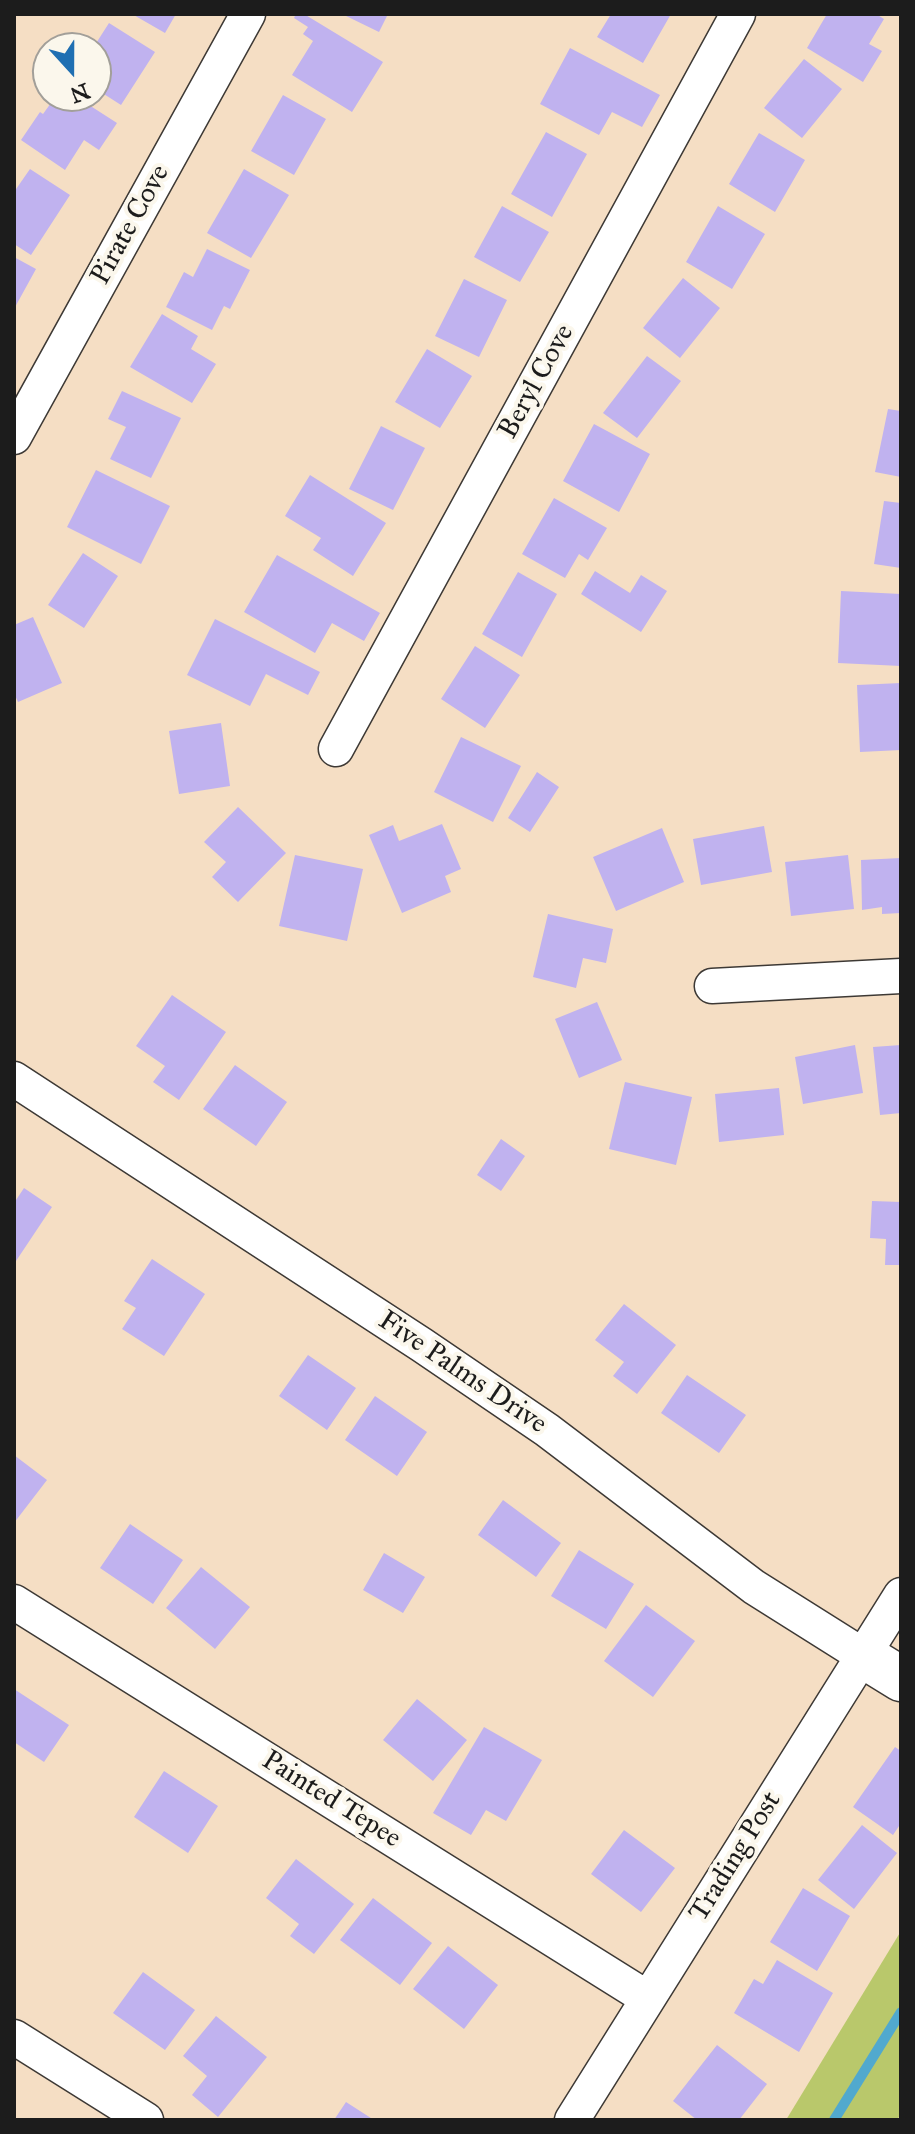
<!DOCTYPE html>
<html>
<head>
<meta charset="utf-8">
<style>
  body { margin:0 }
  #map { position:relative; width:915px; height:2134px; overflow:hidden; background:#f5dec4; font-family:"IM FELL Great Primer",serif }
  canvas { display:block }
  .frame { position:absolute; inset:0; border:16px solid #1c1c1c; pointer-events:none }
  .north { position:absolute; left:32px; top:32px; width:80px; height:80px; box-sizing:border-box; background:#fbf7ec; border:2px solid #a29f99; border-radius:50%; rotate:159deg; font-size:22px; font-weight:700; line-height:32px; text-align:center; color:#1c1c1c }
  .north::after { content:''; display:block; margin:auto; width:28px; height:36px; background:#1f6fb2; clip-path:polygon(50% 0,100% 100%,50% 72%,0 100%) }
</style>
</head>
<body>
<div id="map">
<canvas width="915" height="2134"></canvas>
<div class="frame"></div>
<div class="north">N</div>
</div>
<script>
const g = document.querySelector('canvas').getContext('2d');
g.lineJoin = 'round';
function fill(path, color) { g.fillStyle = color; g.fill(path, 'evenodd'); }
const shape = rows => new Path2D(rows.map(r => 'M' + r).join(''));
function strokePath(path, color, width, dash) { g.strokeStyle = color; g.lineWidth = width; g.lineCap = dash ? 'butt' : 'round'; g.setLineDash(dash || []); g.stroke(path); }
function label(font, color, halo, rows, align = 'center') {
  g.font = font + ' "IM FELL Great Primer",serif'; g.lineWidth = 8; g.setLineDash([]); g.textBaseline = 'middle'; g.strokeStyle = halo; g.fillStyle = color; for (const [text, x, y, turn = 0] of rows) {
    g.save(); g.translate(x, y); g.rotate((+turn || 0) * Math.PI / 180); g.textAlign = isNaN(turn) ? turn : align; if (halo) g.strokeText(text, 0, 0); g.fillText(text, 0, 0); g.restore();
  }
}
fill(shape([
  [901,1931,901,2114,897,2120,786,2120]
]), '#b9c86b');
strokePath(shape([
  [834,2120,901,2012]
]), '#51a9ce', 10);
fill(shape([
  [132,14,176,14,165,33],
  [296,14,304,14,383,62,352,112,292,75,313,41,303,34,308,27,294,18],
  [342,14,388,14,379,32],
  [611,14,671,14,643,63,597,37],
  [827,14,876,14,884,19,869,44,882,51,863,82,807,48],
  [109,23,155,52,121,105,96,89,96,48,93,48],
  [570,48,660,95,642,127,612,112,599,135,540,104],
  [804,59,842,89,802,138,764,108],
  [283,95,326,119,294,175,251,151],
  [56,96,75,96,117,123,99,150,84,140,65,170,21,140,40,112,43,114],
  [546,132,587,154,552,217,511,194],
  [759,133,805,160,775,212,729,184],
  [30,169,70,195,31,255,14,244,14,192],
  [244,169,289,195,251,258,207,233],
  [502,206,549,232,520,282,474,257],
  [718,206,765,234,732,289,686,262],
  [207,249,250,270,230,309,224,306,212,330,166,307,184,272,193,277],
  [14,257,36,269,14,309],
  [683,278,720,308,680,358,643,328],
  [464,279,507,300,479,357,435,336],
  [162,314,198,336,191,349,216,364,192,403,130,367],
  [427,349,472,376,440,428,395,402],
  [647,356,681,381,637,438,603,413],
  [122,391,181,418,151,478,110,459,126,427,108,419],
  [888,409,901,411,901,477,875,472],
  [594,424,650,454,619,512,563,481],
  [381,426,425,448,393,510,349,489],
  [96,470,170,506,141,564,67,527],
  [310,475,386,523,353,576,313,550,321,538,285,516],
  [554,498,607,528,588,560,579,554,565,578,522,554],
  [884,501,901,503,901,568,874,564],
  [83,553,118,576,84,628,48,605],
  [277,555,380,613,364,641,332,623,315,653,244,612],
  [595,571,630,593,641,575,667,591,641,632,581,594],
  [518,572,557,594,522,657,482,634],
  [841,591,901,594,901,666,838,663],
  [33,617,62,683,18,702,14,693,14,625],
  [215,619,320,672,308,695,266,674,250,706,187,675],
  [475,646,520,675,485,728,441,699],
  [901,683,901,750,860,752,857,685],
  [221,723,230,786,179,794,169,731],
  [461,737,521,766,493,822,434,792],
  [537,772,559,787,530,832,508,818],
  [238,807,286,853,238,902,212,877,226,862,204,842],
  [442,824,461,869,445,876,451,892,402,913,369,835,393,825,399,841],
  [764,826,772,872,701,885,693,839],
  [662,828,684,882,616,911,593,857],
  [295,855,363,869,347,941,279,926],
  [848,855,854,909,791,916,785,862],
  [901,858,901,913,882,914,882,907,862,910,861,860],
  [548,914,613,929,606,963,583,958,576,988,533,977],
  [172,995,226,1032,179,1100,153,1082,165,1066,136,1046],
  [597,1002,622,1060,579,1078,555,1019],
  [855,1045,863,1093,803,1104,795,1057],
  [901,1045,901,1113,880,1115,873,1047],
  [235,1065,287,1102,256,1146,203,1109],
  [625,1082,692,1097,676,1165,609,1149],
  [779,1088,784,1135,719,1142,715,1094],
  [501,1139,525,1156,501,1191,477,1175],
  [24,1188,52,1207,14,1264,14,1203],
  [872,1201,901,1202,901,1265,885,1265,886,1239,870,1238],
  [152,1259,205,1294,164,1356,122,1329,136,1308,124,1301],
  [624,1304,676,1345,637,1394,613,1376,624,1362,595,1340],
  [308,1355,356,1388,327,1430,279,1396],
  [687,1375,746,1415,719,1453,661,1413],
  [375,1396,427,1432,397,1476,345,1440],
  [14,1455,47,1480,14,1523],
  [503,1500,561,1543,536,1577,478,1535],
  [130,1524,183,1560,153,1604,100,1568],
  [579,1550,634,1584,606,1629,551,1596],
  [384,1553,425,1577,403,1613,363,1590],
  [201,1567,250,1607,215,1649,166,1608],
  [646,1605,695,1641,653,1697,604,1661],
  [14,1689,69,1725,44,1762,14,1742],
  [417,1699,467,1740,433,1781,383,1740],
  [484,1727,542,1760,506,1821,486,1810,471,1835,433,1813],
  [895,1747,901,1751,901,1823,893,1835,853,1807],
  [164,1771,218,1806,188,1853,134,1817],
  [862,1825,897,1853,854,1909,818,1880],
  [624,1830,675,1868,641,1912,591,1874],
  [296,1859,354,1904,314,1954,290,1936,299,1924,266,1898],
  [803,1888,850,1916,817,1971,770,1942],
  [373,1898,432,1943,400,1985,340,1940],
  [448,1946,498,1985,464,2029,413,1989],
  [777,1960,833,1993,799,2052,734,2013,754,1979,763,1984],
  [143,1972,195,2010,165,2050,113,2013],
  [216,2016,267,2057,218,2117,192,2095,207,2076,183,2056],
  [717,2045,767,2084,739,2120,697,2120,673,2101],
  [346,2102,374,2120,334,2120]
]), '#c0b2ef');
const street = shape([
  [14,437,248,14],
  [336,749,738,14],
  [712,986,901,976],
  [14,1079,422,1345,547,1430,754,1587,862,1655],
  [14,1602,647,1998],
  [14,2037,146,2120],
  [572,2120,901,1595]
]);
const secondary = shape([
  [862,1655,901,1679]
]);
strokePath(street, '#3d3935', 37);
strokePath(secondary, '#3d3935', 47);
strokePath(street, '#fff', 34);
strokePath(secondary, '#fff', 44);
label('28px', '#1c1c1c', '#fbf7ec', [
  ["Pirate Cove",131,225,-61],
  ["Beryl Cove",537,382,-61],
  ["Five Palms Drive",462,1373,34],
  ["Painted Tepee",331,1800,32],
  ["Trading Post",736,1857,-58]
]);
</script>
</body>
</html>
